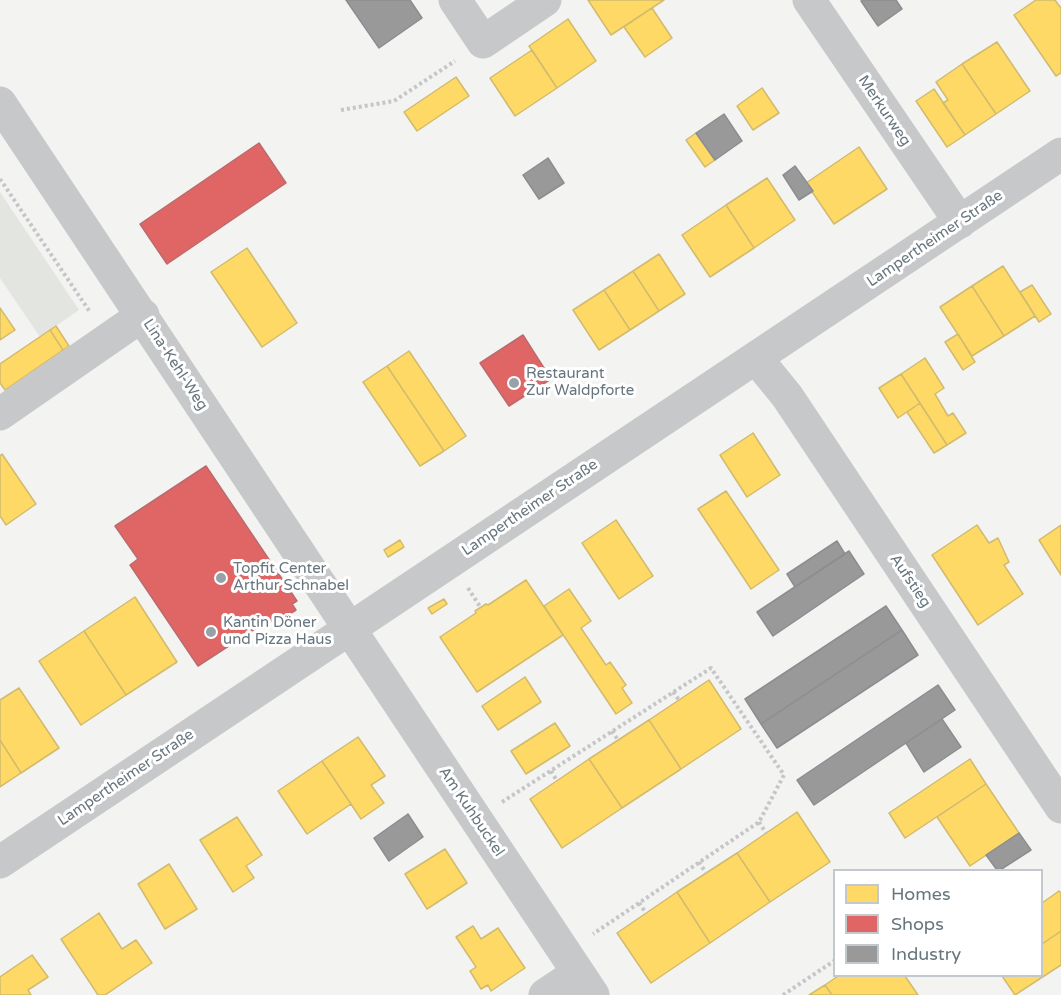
<!DOCTYPE html>
<html>
<head>
<meta charset="utf-8">
<style>
  body { margin:0 }
  #map { position:relative; width:1061px; height:995px; overflow:hidden; background:#f3f3f2; font-family:"Varela Round",sans-serif }
  canvas { display:block }
  .legend { position:absolute; left:833px; top:869px; width:210px; height:108px; box-sizing:border-box; background:#fff; border:2px solid #c2c8cb; margin:0; padding:8px 10px; list-style:none; font-size:18px; color:#66757e }
  .legend li { display:flex; align-items:center; gap:12px; height:30px }
  .legend b { width:30px; border:2px solid #c2c8cb }
</style>
</head>
<body>
<div id="map">
<canvas width="1061" height="995"></canvas>
<ul class="legend">
<li><b style="height:16px;background:#ffd966"></b>Homes</li>
<li><b style="height:16px;background:#e06666"></b>Shops</li>
<li><b style="height:16px;background:#999"></b>Industry</li>
</ul>
</div>
<script>
const g = document.querySelector('canvas').getContext('2d');
g.lineJoin = 'round';
function fill(path, color) { g.fillStyle = color; g.fill(path, 'evenodd'); }
const shape = rows => new Path2D(rows.map(r => 'M' + r).join(''));
function strokePath(path, color, width, dash) { g.strokeStyle = color; g.lineWidth = width; g.lineCap = dash ? 'butt' : 'round'; g.setLineDash(dash || []); g.stroke(path); }
function label(font, color, halo, rows, align = 'center') {
  g.font = font + ' "Varela Round",sans-serif'; g.lineWidth = 6; g.setLineDash([]); g.textBaseline = 'middle'; g.strokeStyle = halo; g.fillStyle = color; for (const [text, x, y, turn = 0] of rows) {
    g.save(); g.translate(x, y); g.rotate((+turn || 0) * Math.PI / 180); g.textAlign = isNaN(turn) ? turn : align; if (halo) g.strokeText(text, 0, 0); g.fillText(text, 0, 0); g.restore();
  }
}
fill(shape([
  [0,192,79,310,40,337,0,278]
]), '#e3e5e0');
const homes = shape([
  [588,0,664,0,611,35,588,0],
  [1036,0,1055,0,1061,8,1061,73,1056,76,1014,15,1036,0],
  [652,8,672,38,645,57,624,27,652,8],
  [568,19,596,61,557,88,529,46,568,19],
  [997,42,1030,91,996,114,962,64,997,42],
  [532,50,557,88,515,116,490,78,532,50],
  [962,64,996,114,965,135,943,103,948,100,936,82,962,64],
  [456,77,469,96,417,131,404,112,456,77],
  [762,88,779,113,753,130,737,106,762,88],
  [934,89,965,135,947,147,916,101,934,89],
  [696,133,715,160,705,167,686,140,696,133],
  [859,147,887,189,834,224,806,183,859,147],
  [767,178,795,220,754,248,726,205,767,178],
  [726,205,754,248,710,277,682,235,726,205],
  [247,248,297,323,262,347,211,272,247,248],
  [659,254,685,294,659,311,633,271,659,254],
  [1003,266,1035,316,1004,336,972,286,1003,266],
  [633,271,659,311,630,330,604,290,633,271],
  [1032,285,1051,314,1039,322,1020,292,1032,285],
  [972,286,1004,336,972,356,940,307,972,286],
  [604,290,630,330,599,350,573,310,604,290],
  [0,308,15,330,0,340,0,308],
  [56,326,69,346,63,350,50,330,56,326],
  [50,330,63,350,5,390,0,383,0,364,50,330],
  [958,334,975,362,963,370,945,342,958,334],
  [409,351,466,436,444,451,387,366,409,351],
  [925,358,944,388,935,394,948,416,953,413,966,433,947,445,901,374,925,358],
  [387,366,444,451,420,466,363,382,387,366],
  [901,374,920,403,898,418,879,388,901,374],
  [920,403,947,445,934,453,907,412,920,403],
  [753,433,780,475,747,497,720,455,753,433],
  [2,454,36,504,6,525,0,516,0,456,2,454],
  [726,491,779,570,751,589,698,509,726,491],
  [616,520,653,576,619,599,582,543,616,520],
  [977,525,989,543,998,538,1009,562,1004,565,1023,594,978,625,932,555,977,525],
  [1061,525,1061,575,1039,540,1061,525],
  [400,540,404,547,388,557,384,550,400,540],
  [526,580,563,635,477,692,440,637,476,613,475,611,486,604,488,605,526,580],
  [569,589,591,621,581,628,606,665,610,662,626,685,622,688,632,703,616,714,544,606,569,589],
  [135,597,177,662,126,695,84,631,135,597],
  [444,599,447,604,432,614,428,608,444,599],
  [84,631,126,695,81,725,39,661,84,631],
  [525,677,541,702,498,730,482,706,525,677],
  [709,680,741,729,681,769,649,720,709,680],
  [19,688,59,748,21,773,0,740,0,700,19,688],
  [649,720,681,769,622,808,589,759,649,720],
  [555,723,570,746,526,774,511,751,555,723],
  [358,737,385,776,371,785,384,803,361,819,322,761,358,737],
  [0,740,21,773,0,787,0,740],
  [589,759,622,808,562,848,530,799,589,759],
  [970,759,986,784,905,838,889,813,970,759],
  [322,761,351,804,307,834,278,791,322,761],
  [986,784,1019,833,970,866,937,817,986,784],
  [797,812,830,862,770,902,737,853,797,812],
  [237,817,262,855,246,866,254,878,233,892,200,840,237,817],
  [445,849,467,883,427,909,405,874,445,849],
  [737,853,770,902,710,943,677,892,737,853],
  [169,864,197,909,165,929,138,884,169,864],
  [1059,891,1061,893,1061,931,1042,944,1042,903,1059,891],
  [677,892,710,943,651,983,617,933,677,892],
  [99,913,122,949,136,940,152,963,105,995,98,995,61,939,99,913],
  [473,926,481,939,498,928,525,968,491,991,488,985,481,989,470,971,476,967,456,937,473,926],
  [1061,931,1061,965,1015,995,1002,976,1042,976,1042,944,1061,931],
  [32,955,48,977,28,990,31,995,0,995,0,977,32,955],
  [838,976,905,976,918,995,832,995,825,985,838,976],
  [825,985,832,995,809,995,825,985]
]);
fill(homes, '#ffd966');
strokePath(homes, '#d1bb6d', 1.5);
const shops = shape([
  [259,143,286,183,167,264,140,224,259,143],
  [523,335,551,379,509,406,480,363,523,335],
  [206,466,297,601,292,604,296,610,274,624,270,619,198,666,130,565,138,559,115,526,206,466]
]);
fill(shops, '#e06666');
strokePath(shops, '#bb6a6d', 1.5);
const industry = shape([
  [346,0,410,0,422,18,379,48,346,0],
  [863,0,896,0,902,9,878,26,861,1,863,0],
  [724,114,742,141,715,160,696,133,724,114],
  [548,158,564,183,539,199,523,175,548,158],
  [795,166,813,191,799,200,783,175,795,166],
  [837,541,845,554,795,587,787,574,837,541],
  [849,551,864,574,773,636,757,612,849,551],
  [886,606,902,630,761,724,745,699,886,606],
  [902,630,918,655,777,748,761,724,902,630],
  [938,685,955,710,814,805,797,780,938,685],
  [942,719,961,747,924,772,906,743,942,719],
  [408,814,423,837,389,861,374,838,408,814],
  [1019,833,1031,850,1000,870,997,870,986,855,1019,833]
]);
fill(industry, '#999');
strokePath(industry, '#8a8e91', 1.5);
strokePath(shape([
  [341,110,394,101,455,61],
  [0,179,90,312],
  [468,588,481,608],
  [673,692,679,700],
  [612,731,618,740],
  [551,771,557,781],
  [502,802,711,668,784,775,759,822,593,934],
  [759,822,766,833],
  [699,862,706,873],
  [639,903,646,913],
  [783,995,834,961]
]), '#c5c6c7', 4, [3, 3]);
strokePath(shape([
  [455,0,483,42,545,0],
  [809,0,960,222],
  [0,103,593,995],
  [756,358,787,396,1061,807],
  [0,414,143,315],
  [545,995,578,973]
]), '#c7c8c9', 33);
strokePath(shape([
  [0,862,1061,154]
]), '#c7c8c9', 33);
for (const [x, y, r, color] of [
  [514,383,6,"#97a1a7"],
  [221,578,6,"#97a1a7"],
  [211,632,6,"#97a1a7"]
]) { const dot = new Path2D(); dot.arc(x, y, r, 0, 2 * Math.PI); g.fillStyle = color; g.fill(dot); strokePath(dot, '#fff', 2); }
label('15px', '#66757e', '#fff', [
  ["Merkurweg",884,111,56],
  ["Lampertheimer Straße",935,239,-34],
  ["Lina-Kehl-Weg",175,365,57],
  ["Lampertheimer Straße",530,508,-34],
  ["Aufstieg",910,581,56],
  ["Lampertheimer Straße",126,778,-34],
  ["Am Kuhbuckel",471,812,56]
]);
label('15px', '#66757e', '#fff', [
  ["Restaurant",526,374],
  ["Zur Waldpforte",526,391],
  ["Topfit Center",233,569],
  ["Arthur Schnabel",233,586],
  ["Kantin Döner",223,623],
  ["und Pizza Haus",223,640]
], 'left');
</script>
</body>
</html>
